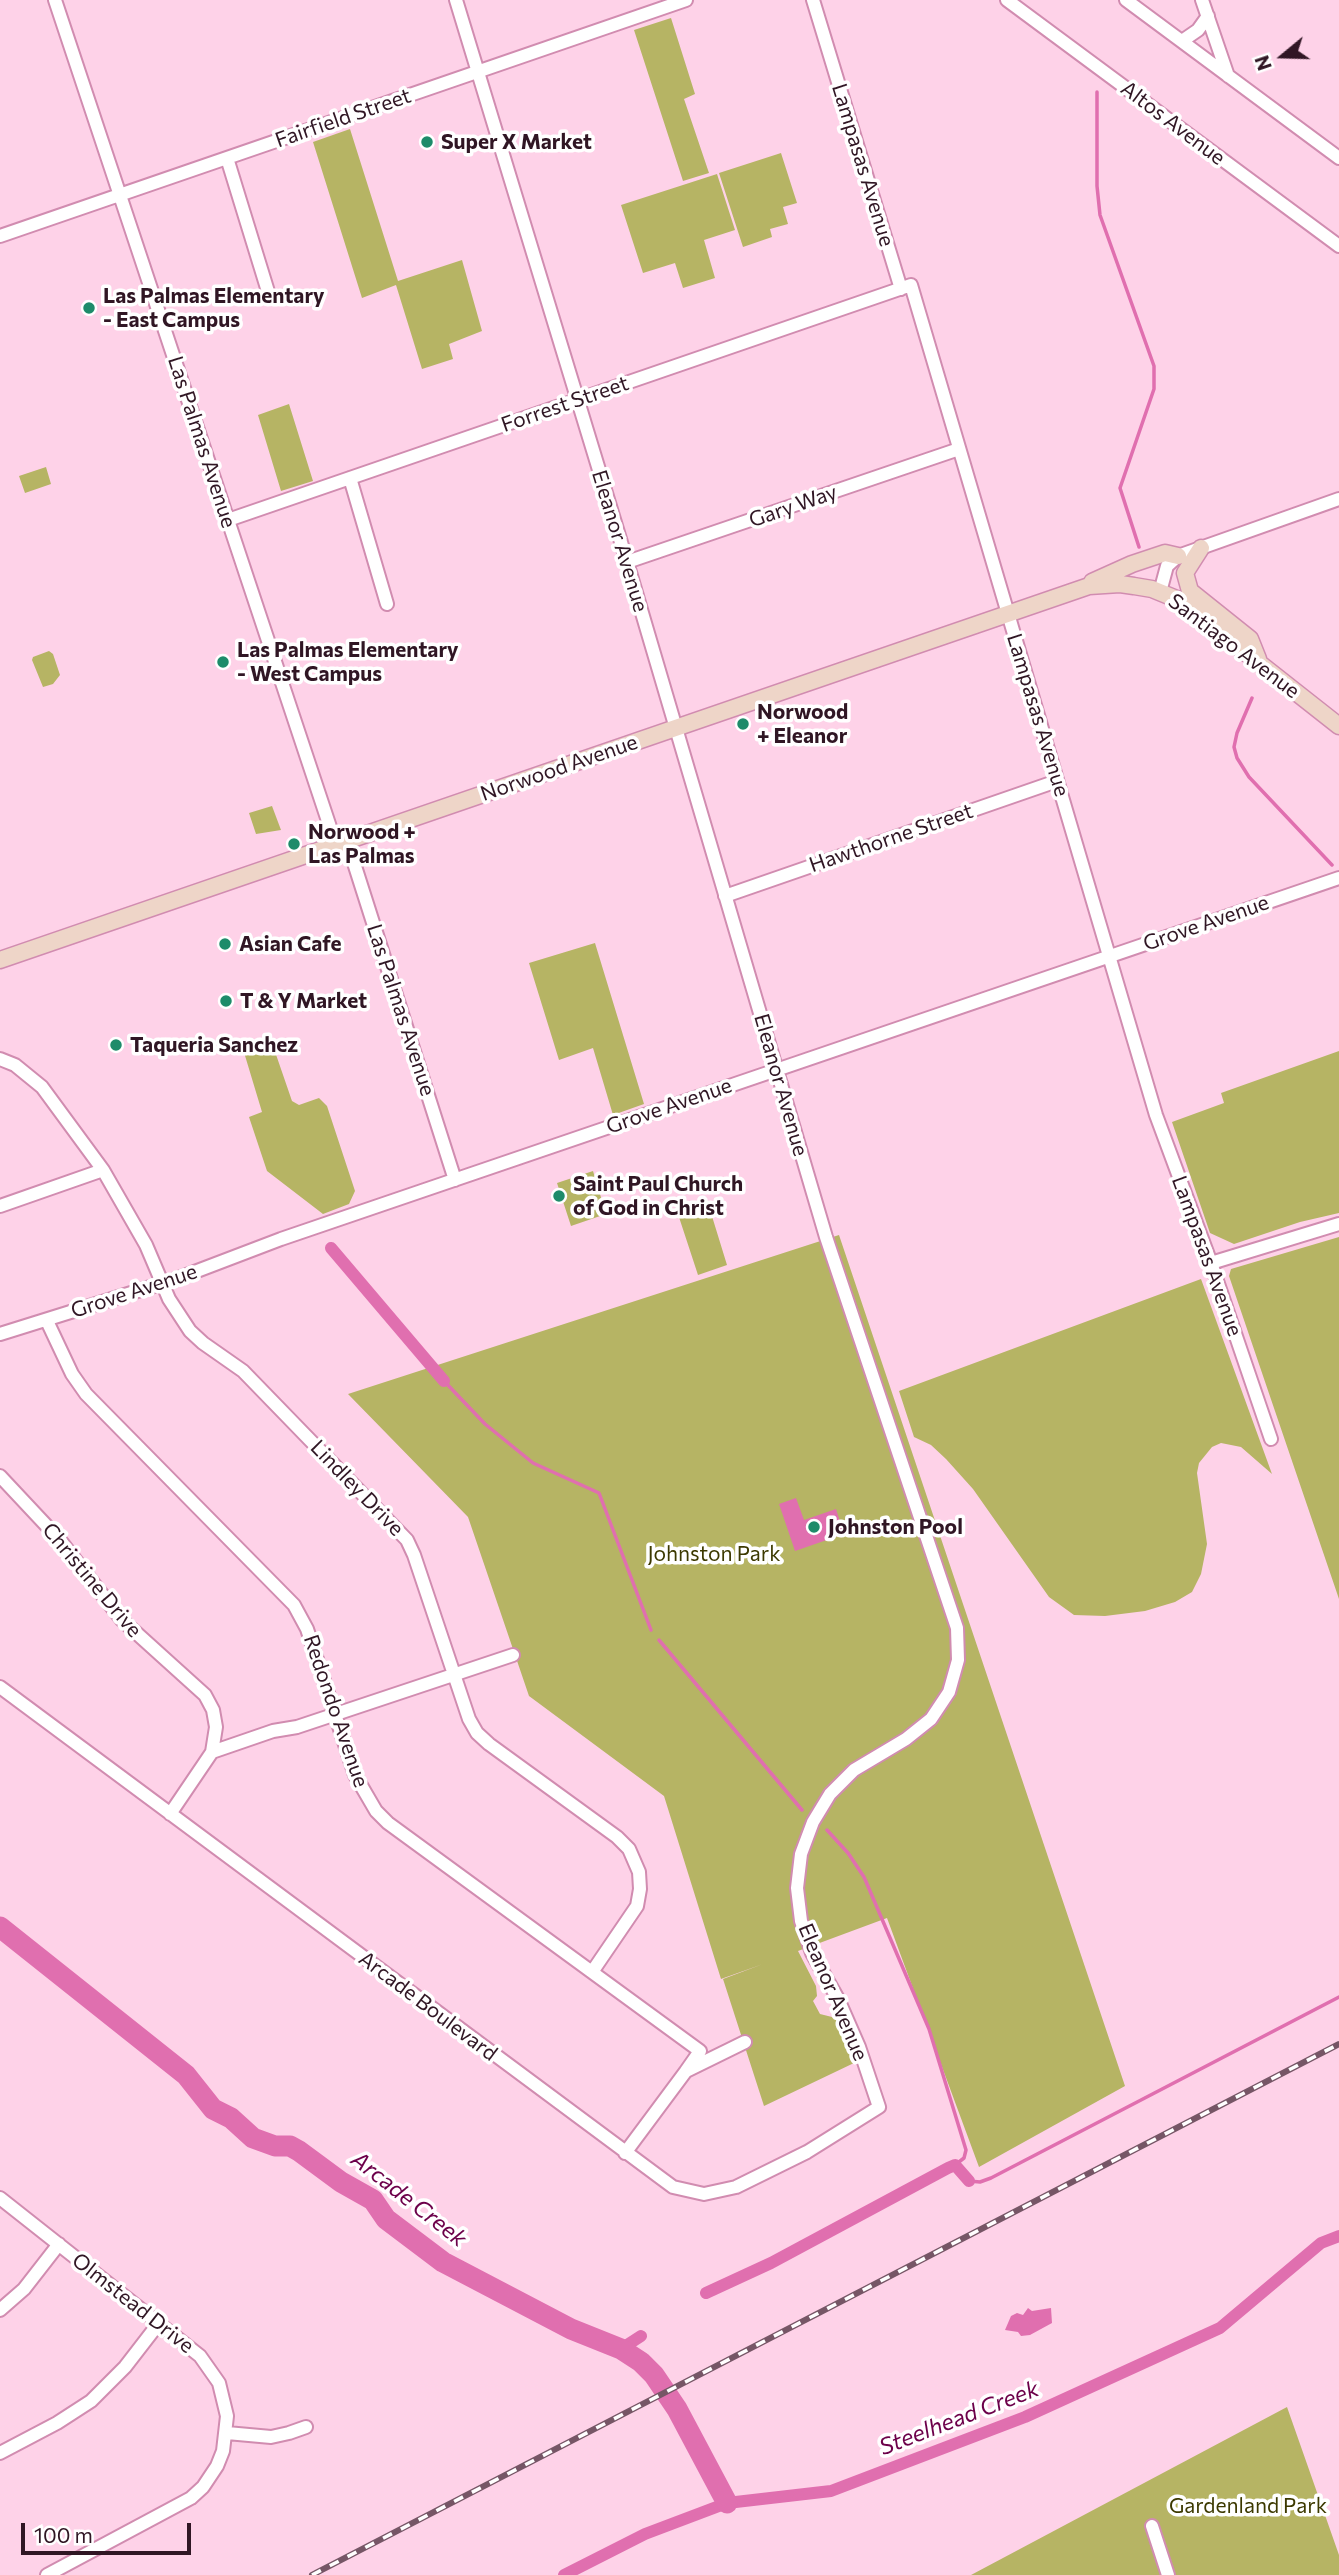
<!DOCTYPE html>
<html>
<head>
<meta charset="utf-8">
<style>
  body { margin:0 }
  #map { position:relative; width:1339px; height:2575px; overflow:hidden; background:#fed2e8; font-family:Commissioner,sans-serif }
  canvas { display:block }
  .north { position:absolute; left:1248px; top:21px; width:70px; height:70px; -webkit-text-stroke:5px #fff; paint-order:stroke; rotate:251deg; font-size:19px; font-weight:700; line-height:28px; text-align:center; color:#301624 }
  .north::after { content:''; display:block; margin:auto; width:24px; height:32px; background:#301624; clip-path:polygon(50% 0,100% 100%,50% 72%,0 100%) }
  .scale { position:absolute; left:21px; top:2523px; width:170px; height:32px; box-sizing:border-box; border:4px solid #301624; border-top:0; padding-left:9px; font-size:21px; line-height:24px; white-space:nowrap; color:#301624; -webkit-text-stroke:5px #fff; paint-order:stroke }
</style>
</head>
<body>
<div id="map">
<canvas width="1339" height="2575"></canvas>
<div class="north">N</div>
<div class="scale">100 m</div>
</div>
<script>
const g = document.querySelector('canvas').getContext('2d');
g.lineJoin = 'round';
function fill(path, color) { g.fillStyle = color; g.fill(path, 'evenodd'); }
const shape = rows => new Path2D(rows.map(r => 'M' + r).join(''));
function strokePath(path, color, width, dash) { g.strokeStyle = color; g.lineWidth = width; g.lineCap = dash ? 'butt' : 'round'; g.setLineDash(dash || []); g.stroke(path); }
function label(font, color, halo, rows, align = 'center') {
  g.font = font + ' Commissioner,sans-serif'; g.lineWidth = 7; g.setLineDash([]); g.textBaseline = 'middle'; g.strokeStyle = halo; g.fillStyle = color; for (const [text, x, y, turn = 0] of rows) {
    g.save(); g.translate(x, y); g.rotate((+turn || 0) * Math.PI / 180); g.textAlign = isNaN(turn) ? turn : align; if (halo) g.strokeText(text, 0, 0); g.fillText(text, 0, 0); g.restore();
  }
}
fill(shape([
  [671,18,695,94,684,99,709,173,683,181,634,30],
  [350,129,398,281,462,260,482,331,449,344,453,359,422,369,396,285,362,298,313,142],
  [781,153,797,203,783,207,788,224,770,229,772,237,743,247,719,173],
  [717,174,735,230,704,240,715,278,683,288,675,263,643,273,621,205],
  [289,404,313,481,281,491,258,415],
  [46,467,51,484,25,493,19,476],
  [49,651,53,654,60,675,53,684,43,687,32,660,33,657],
  [272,806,281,830,256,834,249,813],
  [595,943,644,1104,613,1115,593,1048,559,1060,529,963],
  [271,1040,292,1101,299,1105,319,1098,327,1106,355,1191,349,1204,323,1214,267,1171,249,1117,262,1112,243,1049],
  [1339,1051,1339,1213,1300,1222,1234,1244,1210,1233,1172,1122,1224,1103,1221,1093],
  [593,1171,606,1214,571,1226,557,1183],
  [707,1200,727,1265,698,1275,676,1208],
  [839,1235,1125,2086,979,2167,887,1918,798,1951,816,1986,817,1996,813,2001,820,2014,832,2017,837,2021,854,2063,764,2106,723,1979,763,1964,721,1979,664,1796,529,1696,468,1517,348,1394],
  [1339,1237,1339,1599,1229,1276,1231,1269],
  [1201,1279,1272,1474,1241,1447,1221,1443,1212,1447,1199,1463,1197,1473,1207,1544,1201,1574,1192,1592,1175,1602,1145,1611,1105,1616,1074,1615,1049,1597,973,1489,946,1459,931,1445,914,1437,899,1391],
  [1287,2407,1339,2555,1339,2575,971,2575]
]), '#b6b464');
fill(shape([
  [796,1498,804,1520,836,1509,844,1534,795,1551,779,1504],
  [1028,2308,1032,2311,1051,2308,1052,2323,1030,2335,1021,2336,1018,2332,1005,2330,1011,2316,1017,2313,1023,2315]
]), '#e06faf');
strokePath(shape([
  [1097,92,1097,186,1100,215,1154,366,1154,389,1120,488,1139,547],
  [1252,698,1237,733,1234,747,1237,758,1249,777,1332,865],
  [444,1381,485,1424,533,1463,599,1493,651,1630],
  [659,1640,802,1810],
  [827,1830,848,1853,864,1877,929,2029,966,2150,964,2158,955,2165],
  [969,2181,980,2182,991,2178,1339,1997]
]), '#e06faf', 3.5);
strokePath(shape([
  [331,1248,444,1381],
  [706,2293,771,2263,948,2168,955,2165,969,2181],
  [621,2349,641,2336],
  [564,2575,645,2534,727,2503,831,2491,1025,2417,1220,2328,1321,2243,1339,2236]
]), '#e06faf', 12);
strokePath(shape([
  [0,1927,186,2075,213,2109,231,2118,253,2138,275,2146,290,2146,299,2151,341,2182,373,2200,386,2219,443,2262,571,2329,621,2349,641,2362,654,2375,677,2409,727,2503]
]), '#e06faf', 21);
const minor = shape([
  [55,0,336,845],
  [813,0,901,289],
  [1007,0,1339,246],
  [1126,0,1339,158],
  [1202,0,1228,76],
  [1182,41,1198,30,1208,16],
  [227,158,270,298],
  [0,236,686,0],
  [350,478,387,604],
  [228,520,911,285,1156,1115,1211,1263,1271,1439],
  [627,562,959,449],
  [1160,592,1167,566,1178,556,1339,499],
  [347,841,455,1180],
  [725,896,1057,781],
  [0,1059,15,1065,42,1087,103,1170,146,1245,169,1299,190,1331,203,1343,243,1371,407,1540,414,1555,469,1719,477,1733,489,1744,617,1837,629,1849,639,1872,640,1889,637,1906,592,1972],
  [0,1206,103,1170],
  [1211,1263,1339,1224],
  [47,1321,72,1374,86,1394,294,1605,307,1629,355,1775,376,1811,388,1823,700,2051,686,2071],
  [0,1334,176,1279,281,1239,1339,878],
  [0,1476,59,1539,122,1620,205,1695,213,1710,216,1727,212,1752],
  [0,1687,673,2187,704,2194,736,2187,807,2152,879,2107,859,2047,838,1999,812,1953,801,1921,797,1888,801,1854,813,1822,830,1794,854,1770,906,1739,931,1719,949,1692,958,1660,957,1628,826,1237,627,562,456,0],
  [170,1814,212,1752,273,1731,297,1727,513,1655],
  [625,2153,686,2071,745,2042],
  [0,2198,200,2356,219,2383,227,2416,223,2451,217,2466,203,2487,191,2498,47,2575],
  [0,2310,24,2289,59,2244],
  [227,2433,271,2437,289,2433,306,2427],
  [0,2453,57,2423,91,2401,125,2367,159,2323],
  [1152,2526,1168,2575]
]);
const secondary = shape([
  [1201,548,1185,573,1190,591,1250,639,1258,659],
  [1092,582,1132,564,1165,553,1178,556],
  [0,960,1089,586,1120,584,1134,586,1152,589,1179,600,1339,726]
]);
strokePath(minor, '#d18cb0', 16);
strokePath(secondary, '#d18cb0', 19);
strokePath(minor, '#fff', 12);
strokePath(secondary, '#eed5c8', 16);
const rail = shape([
  [312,2575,1339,2044]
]);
strokePath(rail, '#765666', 6);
strokePath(rail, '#fff', 3.5, [10]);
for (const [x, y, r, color] of [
  [427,142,7,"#1e8b6a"],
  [89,308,7,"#1e8b6a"],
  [223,662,7,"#1e8b6a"],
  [743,724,7,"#1e8b6a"],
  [294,844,7,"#1e8b6a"],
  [225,944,7,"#1e8b6a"],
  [226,1001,7,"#1e8b6a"],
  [116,1045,7,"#1e8b6a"],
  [559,1196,7,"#1e8b6a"],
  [814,1527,7,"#1e8b6a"]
]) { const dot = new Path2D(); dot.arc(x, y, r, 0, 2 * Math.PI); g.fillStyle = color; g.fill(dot); strokePath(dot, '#fff', 2.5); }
label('21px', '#301624', '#fff', [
  ["Fairfield Street",343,118,-19],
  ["Altos Avenue",1173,123,37],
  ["Lampasas Avenue",863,165,73],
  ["Forrest Street",565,404,-19],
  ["Las Palmas Avenue",202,442,72],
  ["Gary Way",793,506,-19],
  ["Eleanor Avenue",620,541,73],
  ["Santiago Avenue",1234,646,37],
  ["Lampasas Avenue",1038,715,73],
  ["Norwood Avenue",559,768,-19],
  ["Hawthorne Street",891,838,-19],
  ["Grove Avenue",1206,923,-19],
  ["Las Palmas Avenue",401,1010,72],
  ["Eleanor Avenue",781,1085,74],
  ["Grove Avenue",669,1106,-19],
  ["Lampasas Avenue",1207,1256,70],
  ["Grove Avenue",134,1291,-18],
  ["Lindley Drive",357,1488,46],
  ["Christine Drive",92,1580,50],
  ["Redondo Avenue",336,1711,71],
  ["Eleanor Avenue",833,1992,67],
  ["Arcade Boulevard",428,2006,37],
  ["Olmstead Drive",133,2303,38]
]);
label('bold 21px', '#301624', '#fff', [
  ["Super X Market",441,142],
  ["Las Palmas Elementary",103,296],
  ["- East Campus",103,320],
  ["Las Palmas Elementary",237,650],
  ["- West Campus",237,674],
  ["Norwood",757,712],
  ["+ Eleanor",757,736],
  ["Norwood +",308,832],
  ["Las Palmas",308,856],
  ["Asian Cafe",239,944],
  ["T & Y Market",240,1001],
  ["Taqueria Sanchez",130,1045],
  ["Saint Paul Church",573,1184],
  ["of God in Christ",573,1208],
  ["Johnston Pool",828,1527]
], 'left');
label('21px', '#3c3900', '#fff', [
  ["Johnston Park",714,1554],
  ["Gardenland Park",1248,2506]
]);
label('italic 23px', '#6c004a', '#fff', [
  ["Arcade Creek",409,2199,38],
  ["Steelhead Creek",959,2418,-21]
]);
</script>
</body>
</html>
